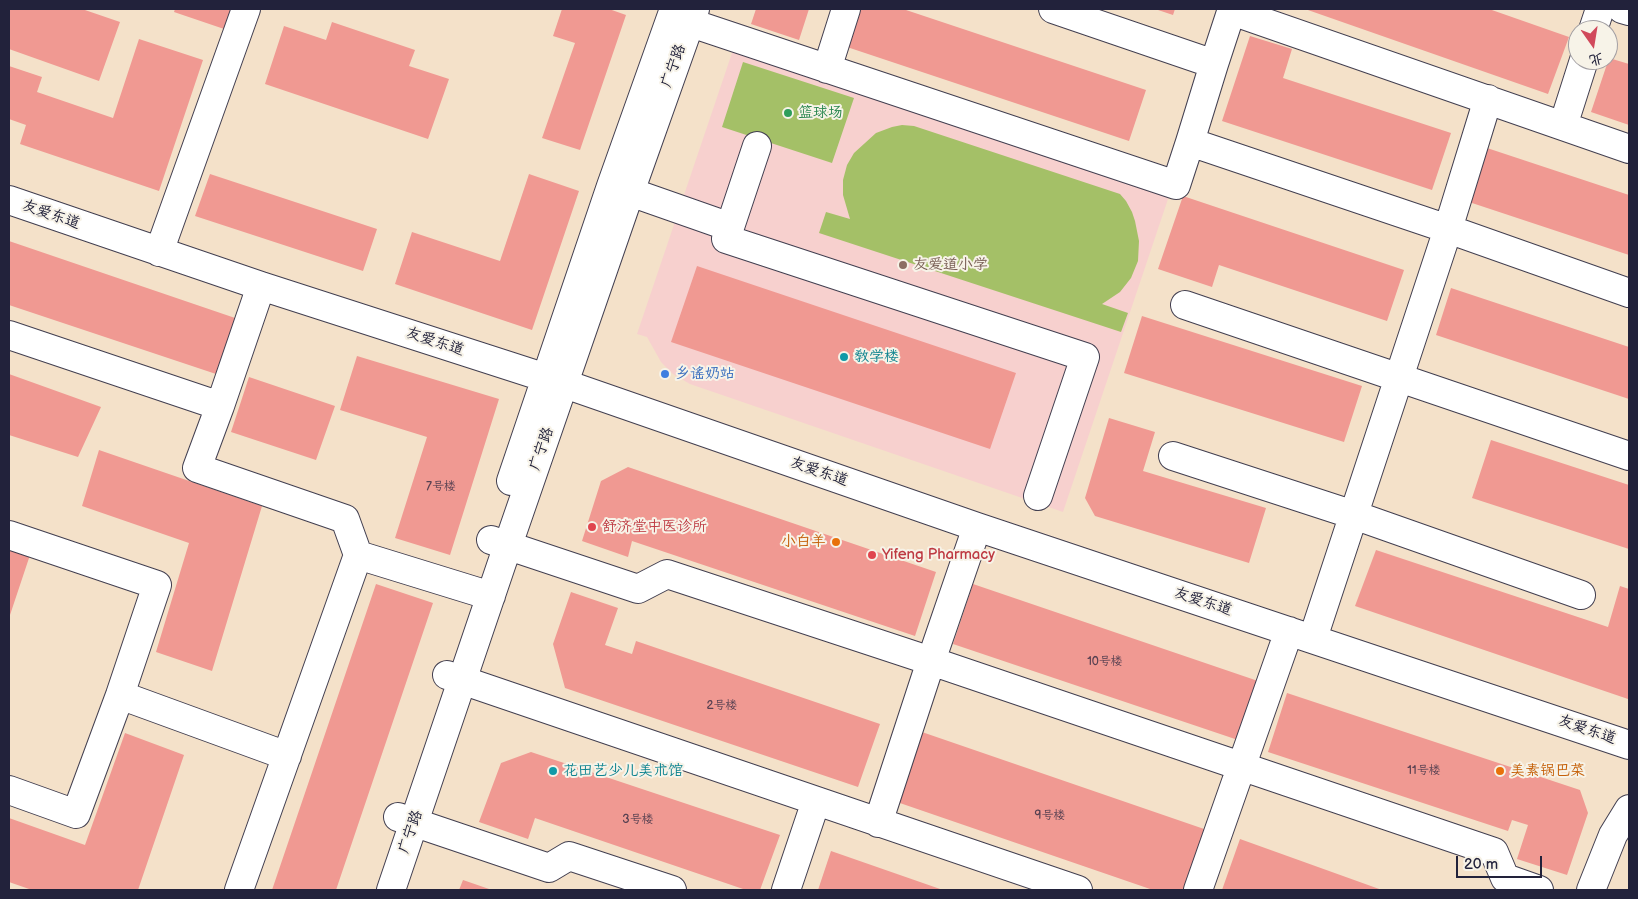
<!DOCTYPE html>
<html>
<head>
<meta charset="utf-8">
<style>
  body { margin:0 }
  #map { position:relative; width:1638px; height:899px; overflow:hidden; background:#f4e1c9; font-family:"Balsamiq Sans","LXGW WenKai TC",sans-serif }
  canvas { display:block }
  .frame { position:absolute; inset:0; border:10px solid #22223b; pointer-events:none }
  .north { position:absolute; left:1568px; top:20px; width:50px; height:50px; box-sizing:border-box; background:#f7f3e8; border:1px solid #a29fa3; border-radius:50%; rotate:167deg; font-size:14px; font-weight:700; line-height:20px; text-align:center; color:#22223b }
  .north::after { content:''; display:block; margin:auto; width:18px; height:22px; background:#d1495b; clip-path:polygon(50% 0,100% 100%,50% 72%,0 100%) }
  .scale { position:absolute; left:1456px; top:856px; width:86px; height:22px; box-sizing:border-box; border:2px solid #22223b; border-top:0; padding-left:6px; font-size:15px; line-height:18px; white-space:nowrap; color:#22223b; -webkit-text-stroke:4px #f7f3e8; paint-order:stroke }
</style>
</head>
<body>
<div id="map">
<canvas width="1638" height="899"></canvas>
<div class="frame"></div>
<div class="north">北</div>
<div class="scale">20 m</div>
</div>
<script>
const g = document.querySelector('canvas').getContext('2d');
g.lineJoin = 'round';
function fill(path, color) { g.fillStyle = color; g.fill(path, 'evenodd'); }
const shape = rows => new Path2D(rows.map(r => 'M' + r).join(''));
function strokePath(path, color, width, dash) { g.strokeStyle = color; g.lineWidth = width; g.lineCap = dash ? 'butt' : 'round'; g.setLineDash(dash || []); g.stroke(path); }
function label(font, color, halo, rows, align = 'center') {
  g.font = font + ' "Balsamiq Sans","LXGW WenKai TC",sans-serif'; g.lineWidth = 4; g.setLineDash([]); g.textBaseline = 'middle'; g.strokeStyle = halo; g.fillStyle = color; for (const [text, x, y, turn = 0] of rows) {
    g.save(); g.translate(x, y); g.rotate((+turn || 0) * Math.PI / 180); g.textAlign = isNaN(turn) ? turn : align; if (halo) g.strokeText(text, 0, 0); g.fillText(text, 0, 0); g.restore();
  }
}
fill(shape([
  [733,50,1169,196,1063,512,690,384,673,374,661,362,647,337,637,334]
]), '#f7d0ce');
fill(shape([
  [743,62,854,98,832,163,722,127],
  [902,125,914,126,1120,194,1126,201,1132,212,1135,221,1139,241,1138,261,1131,278,1120,292,1102,304,1128,313,1121,332,819,233,826,212,850,219,843,195,843,180,847,165,854,153,876,133,892,127]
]), '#a4c067');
fill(shape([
  [9,9,82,9,120,22,99,81,9,49],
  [175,9,237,9,230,31,174,12],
  [562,9,609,9,626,15,580,150,542,138,575,43,553,36],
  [756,9,809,9,799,40,751,24],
  [860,9,903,9,1146,90,1129,141,847,47],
  [1155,9,1175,9,1173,15],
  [1305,9,1489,9,1569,37,1548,94],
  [332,22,415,50,409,66,449,79,428,139,265,84,284,26,326,40],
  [1250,36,1292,49,1283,78,1451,133,1432,190,1222,121],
  [139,39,203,60,159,191,20,144,26,125,9,119,9,66,42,77,37,92,113,118],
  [1609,58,1629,64,1629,125,1591,112],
  [1487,148,1629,195,1629,255,1469,202],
  [210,174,377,229,363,271,195,216],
  [529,174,579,191,532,330,395,284,412,232,500,261],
  [1183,196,1404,270,1387,321,1219,265,1212,287,1158,269],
  [9,241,238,319,216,374,9,305],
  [697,266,1016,373,990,449,671,342],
  [1451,288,1629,347,1629,399,1436,335],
  [1142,316,1362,386,1344,442,1124,373],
  [357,356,499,399,450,555,395,538,427,437,340,410],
  [9,374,101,407,78,457,9,435],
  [249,377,335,406,316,460,231,432],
  [1109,418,1155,432,1143,471,1266,508,1249,563,1095,516,1085,498],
  [1491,440,1629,485,1629,549,1472,498],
  [99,450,262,506,212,671,156,652,189,543,82,506],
  [628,467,936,572,915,636,632,541,628,557,582,541,601,481],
  [9,544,31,552,9,618],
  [1376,550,1608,627,1620,586,1629,589,1629,698,1628,699,1355,606],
  [376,584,433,603,336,890,272,890],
  [973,584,1258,681,1238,740,953,644],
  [571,592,618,608,605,645,632,654,636,641,880,724,858,787,565,688,553,644],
  [1287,693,1580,790,1588,813,1567,875,1517,859,1528,825,1512,820,1508,831,1268,752],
  [919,731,1207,830,1186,890,1153,890,894,801],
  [125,733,184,755,138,890,32,890,9,882,9,818,85,845],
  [531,752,780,835,760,890,746,890,535,818,528,839,479,822,501,763],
  [1240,839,1382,890,1222,890],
  [831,851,943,890,818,890],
  [463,880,492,890,459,890]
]), '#f09992');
const minor = shape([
  [1053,9,1214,64],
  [1232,9,1214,64,1190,142,1448,229,1629,293],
  [1622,9,1629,11],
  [1232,11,1629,149],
  [673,17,1176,185,1190,142],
  [1593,30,1600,9],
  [827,69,846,9],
  [1563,126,1584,60],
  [757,146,726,239,1085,357,1038,496],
  [613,186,730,227],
  [9,200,261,286,565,384,977,527,1629,745],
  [159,252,246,9],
  [1185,305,1629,456],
  [9,335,220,406,197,468,345,519,358,555,239,890],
  [220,406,261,286],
  [1173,456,1354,515,1581,595],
  [511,481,611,186,674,9],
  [9,535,157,585,120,695,76,814,9,790],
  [491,540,638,589,667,574,931,661,1494,852,1505,878,1539,890],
  [358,555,491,596],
  [1313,638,1448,229,1488,99],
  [447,675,1078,890],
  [120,695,287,756],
  [398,817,549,868,569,856,672,890],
  [878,823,931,661,977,527],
  [391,890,508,545,630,192,695,9],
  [786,890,816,801],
  [1198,890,1289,631],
  [1591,890,1613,835,1629,809]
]);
strokePath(minor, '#423f50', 30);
strokePath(minor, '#fff', 28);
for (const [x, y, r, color] of [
  [788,113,5,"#2e9e5b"],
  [903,265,5,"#8d6e63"],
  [844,357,5,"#0f9aa8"],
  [665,374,5,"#3f7fe0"],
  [592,527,5,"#e0444e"],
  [836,542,5,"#e8710a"],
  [872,555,5,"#e0444e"],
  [553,771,5,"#0f9aa8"],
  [1500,771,5,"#e8710a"]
]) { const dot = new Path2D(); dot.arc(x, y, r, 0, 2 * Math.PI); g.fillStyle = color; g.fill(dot); strokePath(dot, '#f7f3e8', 2); }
label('12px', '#564051', null, [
  ["7号楼",441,487],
  ["10号楼",1105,662],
  ["2号楼",722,706],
  ["11号楼",1424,771],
  ["9号楼",1050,816],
  ["3号楼",638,820]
]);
label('15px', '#22223b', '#f7f3e8', [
  ["广宁路",674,66,-70],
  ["友爱东道",51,215,19],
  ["友爱东道",435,342,18],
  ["广宁路",542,449,-71],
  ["友爱东道",819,472,19],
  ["友爱东道",1203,602,18],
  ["友爱东道",1587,730,19],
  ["广宁路",411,832,-71]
]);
label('15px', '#27864d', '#f7f3e8', [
  ["篮球场",798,113]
], 'left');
label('15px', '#785e54', '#f7f3e8', [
  ["友爱道小学",913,265]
], 'left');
label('15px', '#0d838f', '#f7f3e8', [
  ["教学楼",854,357],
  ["花田艺少儿美术馆",563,771]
], 'left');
label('15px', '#366cbe', '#f7f3e8', [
  ["乡谣奶站",675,374]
], 'left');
label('15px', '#be3a42', '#f7f3e8', [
  ["舒济堂中医诊所",602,527],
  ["Yifeng Pharmacy",882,555]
], 'left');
label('15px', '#c56008', '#f7f3e8', [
  ["小白羊",826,542],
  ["美素锅巴菜",1510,771,"left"]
], 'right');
</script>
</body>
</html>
